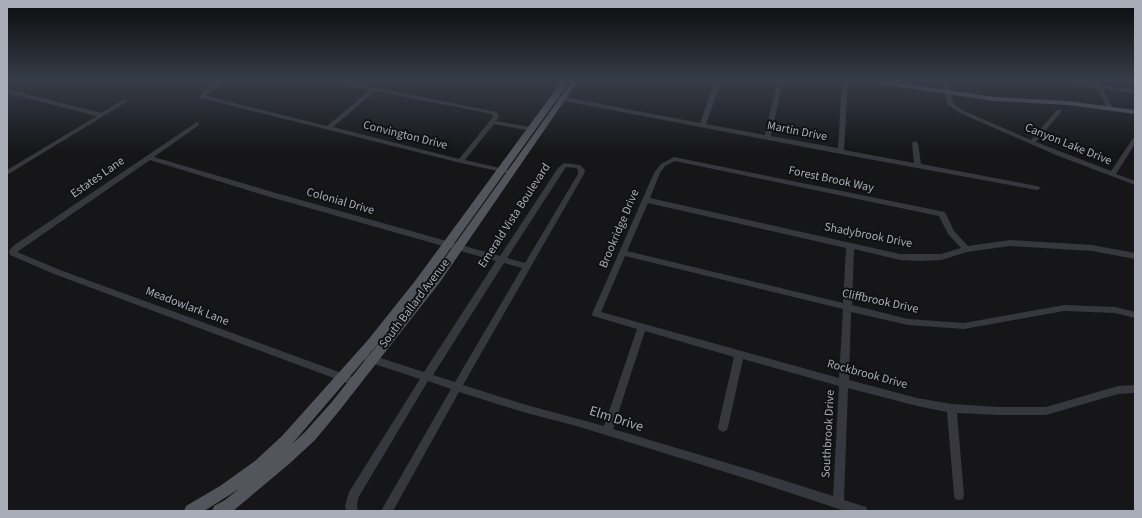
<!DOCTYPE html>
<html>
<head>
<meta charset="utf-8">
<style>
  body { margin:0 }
  #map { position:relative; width:1142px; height:518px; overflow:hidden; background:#161618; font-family:"Source Sans 3",sans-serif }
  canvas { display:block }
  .frame { position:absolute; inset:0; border:8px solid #a8adb8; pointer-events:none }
</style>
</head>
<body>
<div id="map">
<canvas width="1142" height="518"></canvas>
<div class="frame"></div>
</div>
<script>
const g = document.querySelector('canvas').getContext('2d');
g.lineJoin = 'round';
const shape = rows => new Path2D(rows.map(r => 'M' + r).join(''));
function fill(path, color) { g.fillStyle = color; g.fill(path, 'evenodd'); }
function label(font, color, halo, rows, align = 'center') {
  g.font = font + ' "Source Sans 3",sans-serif'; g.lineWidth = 4; g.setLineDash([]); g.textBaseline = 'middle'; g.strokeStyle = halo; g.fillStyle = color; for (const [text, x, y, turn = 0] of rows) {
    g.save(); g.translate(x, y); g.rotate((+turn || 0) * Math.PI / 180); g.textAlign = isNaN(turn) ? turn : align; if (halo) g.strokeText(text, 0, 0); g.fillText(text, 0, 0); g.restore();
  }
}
fill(shape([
  [218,81,225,81,207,94,206,96,327,126,370,90,335,83,332,81,343,81,497,112,499,117,496,121,531,127,534,129,531,131,494,124,465,160,513,171,514,172,511,174,461,163,201,98,200,97,202,92,218,81],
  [375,91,492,114,493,117,459,159,333,127,375,91],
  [715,81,721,81,706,124,765,135,777,81,783,81,771,136,838,148,842,81,848,81,844,150,914,163,912,143,915,141,918,143,921,164,1037,186,1041,188,1037,190,841,154,554,99,551,97,554,95,700,123,715,81],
  [942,81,948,81,953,103,964,111,1031,140,1057,110,1061,110,1061,112,1036,142,1111,171,1133,138,1135,137,1135,144,1116,174,1135,181,1135,185,1056,155,960,113,947,104,942,81],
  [1057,81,1072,81,1095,84,1095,81,1099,81,1101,85,1135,89,1135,93,1103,89,1113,108,1110,110,1107,108,1097,88,1060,83,1057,81],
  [7,89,101,113,123,100,127,100,128,101,7,175,7,170,97,116,7,93,7,89],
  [197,122,199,123,199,125,154,157,276,193,500,256,558,168,564,163,580,165,585,170,584,174,463,385,523,404,604,426,637,329,593,316,592,314,654,173,661,164,674,157,945,212,954,231,968,246,1010,240,1092,245,1135,253,1135,259,1092,251,1010,246,967,252,941,260,921,261,900,260,854,249,852,305,908,319,964,323,1064,305,1115,307,1135,312,1135,318,1115,313,1064,311,964,329,908,325,851,312,849,380,917,398,952,404,999,407,1046,407,1118,386,1135,385,1135,393,1118,394,1046,415,999,415,957,413,964,495,963,499,959,500,955,499,954,495,947,412,917,406,848,388,844,500,866,507,868,511,845,511,754,481,580,427,523,412,459,392,393,511,381,511,451,389,428,381,358,498,357,506,358,511,346,511,345,506,349,492,420,379,365,361,363,358,365,355,368,354,424,372,496,261,270,197,150,160,17,252,60,270,358,379,360,382,358,385,355,386,54,274,10,255,9,251,13,246,197,122],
  [675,161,939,216,948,234,961,248,941,254,900,254,650,198,660,173,665,166,675,161],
  [566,167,576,168,578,170,578,174,525,263,507,258,566,167],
  [648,203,846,248,843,303,627,251,648,203],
  [625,256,843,309,839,378,601,312,625,256],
  [504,263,522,268,455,382,433,375,504,263],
  [645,331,734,357,718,427,719,430,723,432,727,430,728,427,743,359,839,386,833,496,754,471,613,429,645,331]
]), '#37383d');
fill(shape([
  [562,81,570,81,423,287,376,346,292,444,279,456,305,432,331,403,432,276,572,81,578,81,440,282,339,411,315,440,289,464,233,511,212,511,214,506,225,500,239,489,204,511,184,511,186,506,220,486,255,461,282,436,368,340,415,281,562,81],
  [870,81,886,81,995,97,1068,101,1135,110,1135,114,1068,105,995,101,873,83,870,81]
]), '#53555c');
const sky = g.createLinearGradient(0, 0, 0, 153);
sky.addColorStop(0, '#0c0c0d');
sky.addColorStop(0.53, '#363c48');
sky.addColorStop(1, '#363c4800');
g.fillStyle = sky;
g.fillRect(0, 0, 1142, 153);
label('12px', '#a8adb8', '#111113', [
  ["Martin Drive",797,132,11],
  ["Convington Drive",405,136,14],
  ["Canyon Lake Drive",1068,145,22],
  ["Estates Lane",98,178,-35],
  ["Forest Brook Way",831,180,12],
  ["Colonial Drive",340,202,16],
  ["Emerald Vista Boulevard",515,216,-57],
  ["Brookridge Drive",620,229,-67],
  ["Shadybrook Drive",868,236,11],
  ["Cliffbrook Drive",880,302,12],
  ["South Ballard Avenue",415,304,-53],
  ["Meadowlark Lane",187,307,21],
  ["Rockbrook Drive",867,375,15],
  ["Southbrook Drive",829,434,-87]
]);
label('14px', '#a8adb8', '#111113', [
  ["Elm Drive",616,420,18]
]);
</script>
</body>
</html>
